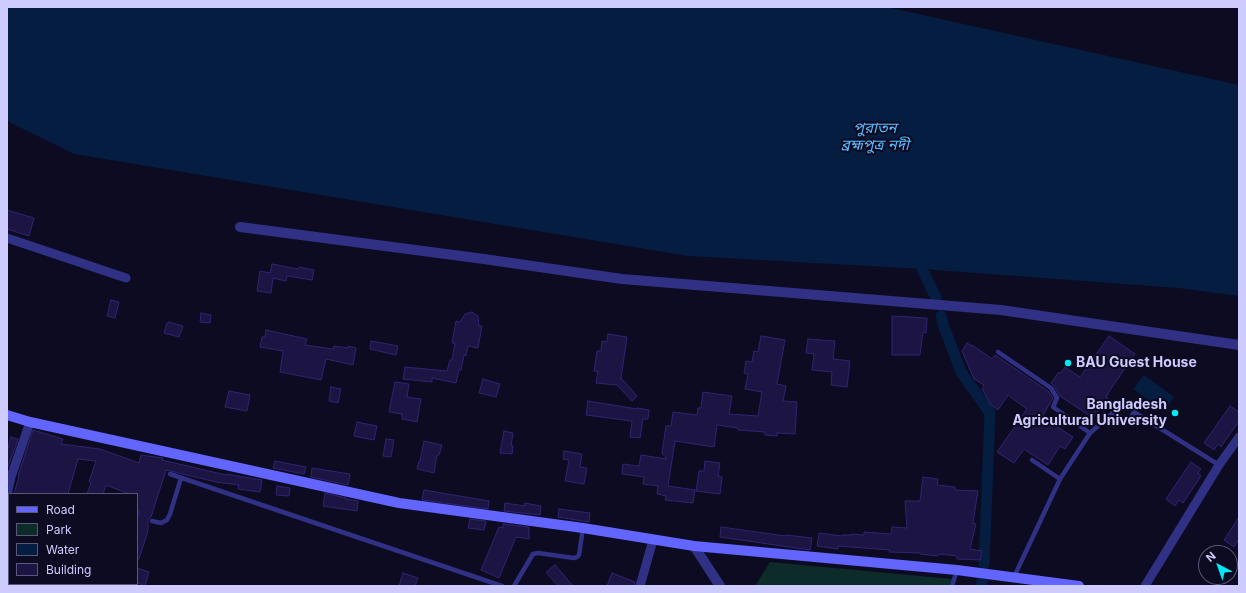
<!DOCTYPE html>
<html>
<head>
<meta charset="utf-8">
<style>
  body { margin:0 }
  #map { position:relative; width:1246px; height:593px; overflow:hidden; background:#0d0b21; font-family:Inter,sans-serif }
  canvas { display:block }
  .frame { position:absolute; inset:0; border:8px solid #cecbff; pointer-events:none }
  .legend { position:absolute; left:8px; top:493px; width:130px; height:92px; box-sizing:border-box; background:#0d0b21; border:1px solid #5a587a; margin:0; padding:5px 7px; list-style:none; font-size:12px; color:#cecbff }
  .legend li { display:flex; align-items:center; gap:8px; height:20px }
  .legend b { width:20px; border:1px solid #5a587a }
  .north { position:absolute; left:1198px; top:545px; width:40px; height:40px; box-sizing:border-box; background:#0d0b21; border:1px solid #5a587a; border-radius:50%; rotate:319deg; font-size:11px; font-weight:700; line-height:16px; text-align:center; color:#cecbff }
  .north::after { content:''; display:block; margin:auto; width:14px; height:18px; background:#00e9f6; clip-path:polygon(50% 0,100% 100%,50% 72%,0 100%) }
</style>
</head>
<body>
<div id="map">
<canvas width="1246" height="593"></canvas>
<div class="frame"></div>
<ul class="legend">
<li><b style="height:5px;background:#6265ff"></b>Road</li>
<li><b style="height:11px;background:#0d2c29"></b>Park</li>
<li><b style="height:11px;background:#041d41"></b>Water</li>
<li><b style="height:11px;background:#1c1544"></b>Building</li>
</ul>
<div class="north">N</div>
</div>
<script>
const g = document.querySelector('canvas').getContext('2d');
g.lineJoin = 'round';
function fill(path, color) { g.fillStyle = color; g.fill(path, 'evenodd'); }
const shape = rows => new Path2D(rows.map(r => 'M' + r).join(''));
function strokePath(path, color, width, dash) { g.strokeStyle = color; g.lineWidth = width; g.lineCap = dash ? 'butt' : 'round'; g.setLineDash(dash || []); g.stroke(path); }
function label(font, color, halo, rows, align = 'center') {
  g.font = font + ' Inter,"Noto Sans Bengali",sans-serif'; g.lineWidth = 4; g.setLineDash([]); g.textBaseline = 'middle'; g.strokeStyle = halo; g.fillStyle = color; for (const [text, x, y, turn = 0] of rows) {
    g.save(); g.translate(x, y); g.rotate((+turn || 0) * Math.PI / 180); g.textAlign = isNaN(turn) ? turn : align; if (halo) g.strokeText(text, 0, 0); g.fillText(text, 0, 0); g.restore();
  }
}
fill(shape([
  [770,562,952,579,950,586,755,586]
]), '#0d2c29');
fill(shape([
  [7,7,887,7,1239,85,1239,296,1178,288,922,269,688,256,74,154,7,121],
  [1144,375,1174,397,1164,411,1133,389]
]), '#041d41');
strokePath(shape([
  [919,256,922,269,936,298],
  [941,316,944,327,961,372,990,413,984,564],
  [981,586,983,578]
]), '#041d41', 11);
const building = shape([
  [7,210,34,218,29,236,7,229,7,210],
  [272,264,298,269,299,267,314,270,312,280,287,276,286,281,273,278,271,293,257,291,260,271,270,273,272,264],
  [111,300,119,302,115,318,107,316,111,300],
  [472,312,478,316,479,326,482,326,478,348,468,346,466,356,464,355,461,370,459,370,456,383,432,378,432,382,403,379,405,367,447,371,450,360,452,360,455,343,452,343,456,321,460,322,465,314,472,312],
  [201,313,211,315,210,323,200,322,201,313],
  [892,316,927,318,926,333,923,332,920,355,892,355,892,316],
  [169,322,183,326,179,337,164,333,167,323,169,322],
  [266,330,307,339,305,345,333,349,334,346,348,348,348,346,356,348,353,365,326,359,321,380,280,372,283,351,260,347,262,337,265,337,266,330],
  [608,334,627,337,621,378,637,396,632,401,617,385,596,383,598,371,594,371,597,351,601,351,602,341,607,342,608,334],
  [761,336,785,340,777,384,786,386,783,401,797,402,795,434,777,433,777,436,765,435,765,432,738,430,738,428,717,425,714,447,675,441,668,486,695,490,693,503,665,500,666,496,657,494,658,486,643,484,644,477,622,474,623,464,639,466,641,455,667,459,662,453,666,426,671,426,673,412,697,415,698,408,701,408,703,392,732,396,729,414,758,416,762,392,745,389,748,374,744,373,746,361,752,362,754,351,758,352,761,336],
  [1109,336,1135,354,1110,390,1106,397,1108,398,1093,418,1060,396,1054,386,1051,383,1059,372,1061,373,1065,367,1080,377,1109,336],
  [808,339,835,341,833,359,850,361,847,387,831,385,832,372,812,370,814,354,806,353,808,339],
  [371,341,398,346,396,355,370,349,371,341],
  [967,343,972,346,972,345,992,359,995,355,1048,391,1053,398,1042,417,1073,437,1065,449,1060,446,1048,465,1024,449,1014,463,997,452,1027,409,1008,395,998,410,991,405,982,389,984,385,974,379,962,351,967,343],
  [483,379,500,384,496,397,479,393,483,379],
  [395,382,409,384,407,397,421,399,417,422,402,419,402,414,389,412,395,382],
  [331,387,341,389,338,403,329,401,331,387],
  [229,391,250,395,247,411,225,407,229,391],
  [588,401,637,409,637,408,649,410,648,419,643,419,640,438,630,437,632,421,586,415,588,401],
  [1230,406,1239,412,1239,421,1221,447,1218,444,1214,450,1204,443,1230,406],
  [357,422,377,426,374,440,354,436,357,422],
  [33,430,63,439,61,444,100,449,139,463,141,455,163,458,162,460,226,475,226,474,262,480,260,492,238,489,239,485,216,482,166,470,151,517,148,520,148,531,139,559,137,559,137,519,139,511,137,511,137,494,129,494,106,485,103,494,87,494,91,483,89,482,96,461,78,459,68,494,14,494,19,476,18,476,33,430],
  [504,431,513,433,511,446,513,446,512,454,500,453,504,431],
  [11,437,18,439,7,470,7,452,11,437],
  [386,439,394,440,391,457,383,456,386,439],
  [424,441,442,445,439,455,437,455,434,473,417,469,419,461,420,461,424,441],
  [564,451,582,454,580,467,587,468,584,484,565,481,569,460,563,459,564,451],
  [275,461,306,467,304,474,273,468,275,461],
  [705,461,720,463,718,476,722,477,720,494,696,491,699,471,704,471,705,461],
  [1191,462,1201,469,1198,473,1201,476,1183,503,1179,500,1175,506,1166,499,1191,462],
  [312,468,350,474,348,485,311,477,312,468],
  [923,477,938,479,937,485,955,487,955,490,978,491,973,523,976,524,970,549,982,551,980,560,957,559,957,556,939,554,938,556,920,554,920,553,889,552,890,550,838,546,838,549,817,546,819,533,842,536,842,535,852,535,852,534,864,535,864,532,891,534,892,527,907,528,905,501,920,501,923,477],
  [277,486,290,488,289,496,276,495,277,486],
  [424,490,489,501,488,509,422,500,424,490],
  [325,493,346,498,346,499,358,501,357,511,323,506,325,493],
  [505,503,525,506,525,503,541,506,540,515,504,511,505,503],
  [559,509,590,513,589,522,558,517,559,509],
  [1239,517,1239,539,1234,547,1224,540,1239,517],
  [470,519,486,521,484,530,468,528,470,519],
  [503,524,529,527,529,539,516,537,499,578,481,570,499,527,503,528,503,524],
  [721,527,785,536,786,535,812,538,810,550,720,537,721,527],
  [555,565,573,586,558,586,546,572,555,565],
  [137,568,149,572,145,586,137,583,137,568],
  [403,573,418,578,415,586,399,586,403,573],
  [612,573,635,582,634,586,607,586,612,573]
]);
fill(building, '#1c1544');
strokePath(building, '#302472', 1);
strokePath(shape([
  [998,352,1051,388,1057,398,1053,407,1090,433,1115,411],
  [1134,412,1130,419,1122,420,1115,415,1115,411,1119,403,1127,402,1133,407,1134,412,1219,465],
  [170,474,502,586],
  [1060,479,1090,433],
  [152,521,161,523,167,520,170,514,181,478],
  [1014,577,1060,479,1032,460],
  [514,586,533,554,538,553,574,558,577,557,579,555,583,528],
  [952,586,957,570]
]), '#303185', 4.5);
strokePath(shape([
  [7,238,126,278],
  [7,495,11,477,30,422],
  [640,586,653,540],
  [1145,586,1219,465,1239,437]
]), '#303185', 9);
strokePath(shape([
  [240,227,484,259,622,279,1001,310,1239,345],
  [694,546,720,586]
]), '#303185', 10);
strokePath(shape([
  [7,415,30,422,399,503,583,528,694,546,957,570,1079,586]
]), '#6265ff', 10);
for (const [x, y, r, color] of [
  [1068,363,4,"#00e9f6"],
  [1175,413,4,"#00e9f6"]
]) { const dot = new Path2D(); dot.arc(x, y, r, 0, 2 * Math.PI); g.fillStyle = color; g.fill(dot); strokePath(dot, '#0d0b21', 1.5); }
label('bold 14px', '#cecbff', '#0d0b21', [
  ["BAU Guest House",1076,363],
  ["Bangladesh",1167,405,"right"],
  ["Agricultural University",1167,421,"right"]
], 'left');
label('italic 15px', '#59baff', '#0d0b21', [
  ["পুরাতন",875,128],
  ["ব্রহ্মপুত্র নদী",875,145]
]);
</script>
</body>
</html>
